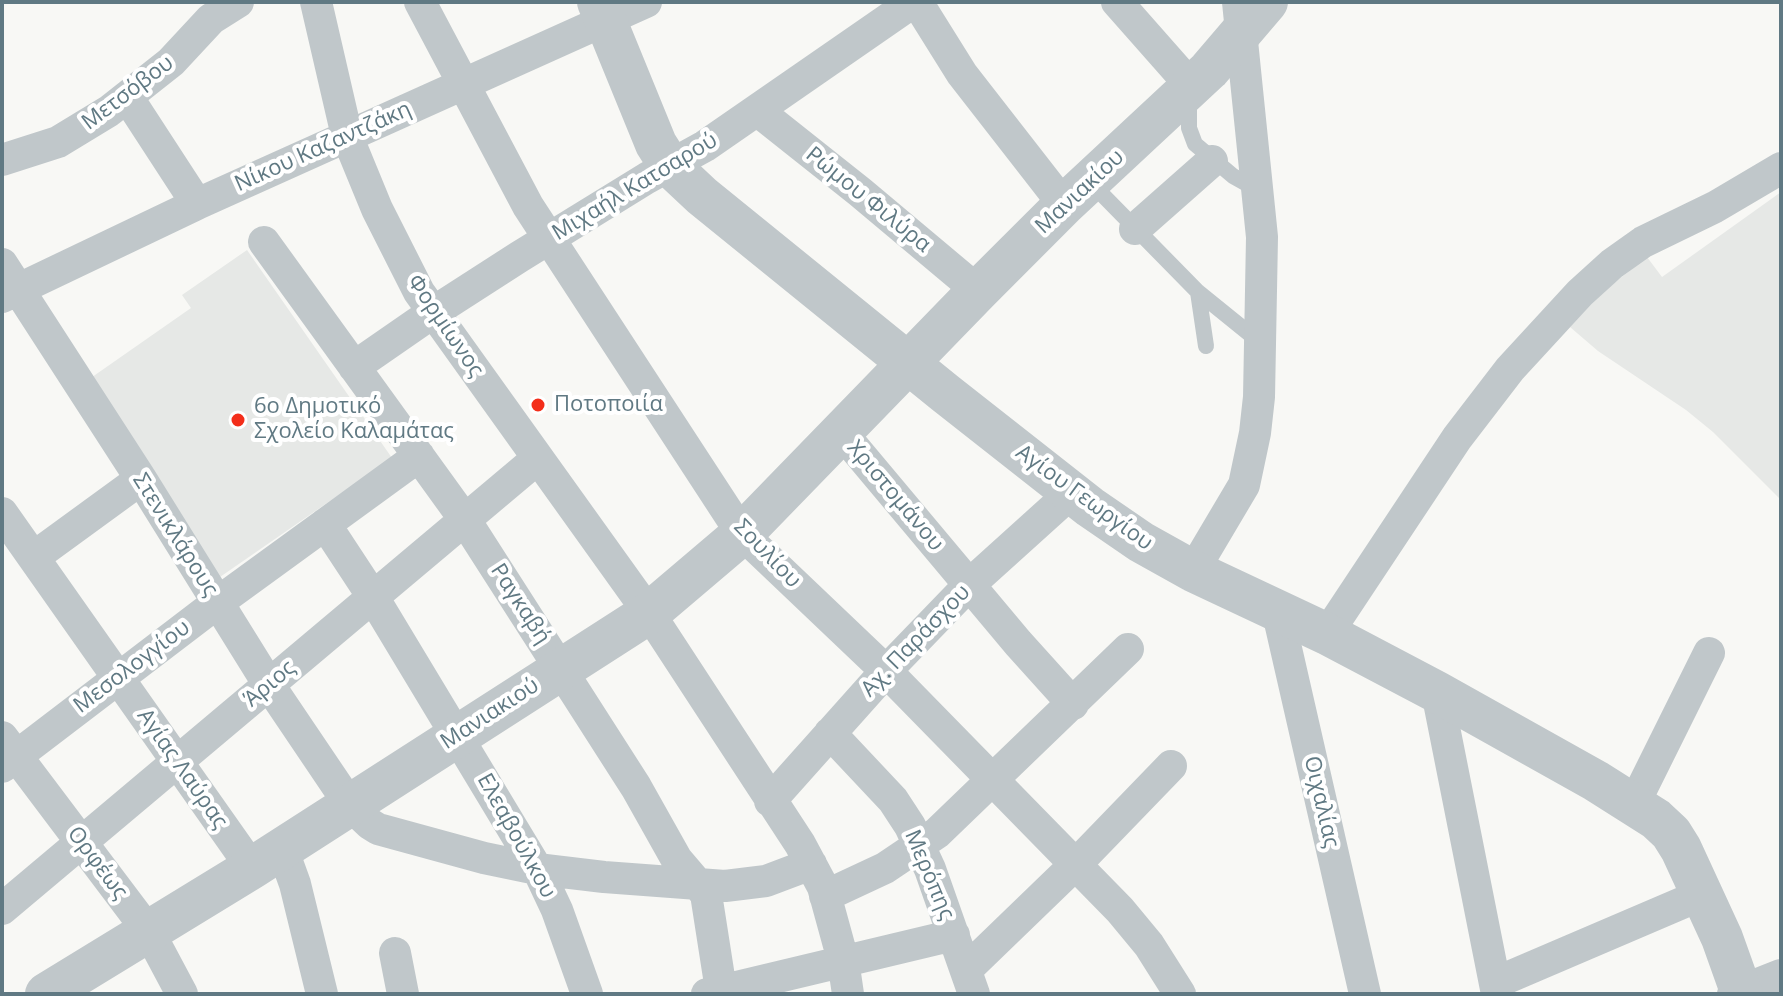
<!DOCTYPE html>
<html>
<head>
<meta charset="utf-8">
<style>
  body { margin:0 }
  #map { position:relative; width:1783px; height:996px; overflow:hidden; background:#f8f8f5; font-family:"Open Sans",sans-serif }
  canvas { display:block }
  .frame { position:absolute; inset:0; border:4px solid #607983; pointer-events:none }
</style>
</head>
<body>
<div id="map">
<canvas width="1783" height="996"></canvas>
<div class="frame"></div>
</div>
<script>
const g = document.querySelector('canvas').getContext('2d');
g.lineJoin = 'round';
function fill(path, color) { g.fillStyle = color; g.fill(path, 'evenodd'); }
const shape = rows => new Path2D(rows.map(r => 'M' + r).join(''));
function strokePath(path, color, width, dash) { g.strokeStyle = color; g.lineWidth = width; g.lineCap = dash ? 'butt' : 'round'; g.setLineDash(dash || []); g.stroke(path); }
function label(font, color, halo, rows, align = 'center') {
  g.font = font + ' "Open Sans",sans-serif'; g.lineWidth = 8; g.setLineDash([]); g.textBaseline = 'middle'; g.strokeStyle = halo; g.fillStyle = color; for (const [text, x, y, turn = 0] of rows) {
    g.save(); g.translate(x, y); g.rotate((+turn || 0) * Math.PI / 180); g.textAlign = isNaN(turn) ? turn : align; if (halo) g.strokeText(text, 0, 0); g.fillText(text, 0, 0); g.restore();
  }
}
fill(shape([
  [1781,192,1781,500,1713,432,1686,410,1598,351,1570,327,1600,294,1647,257,1662,277],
  [247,250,392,458,220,577,85,382,191,308,182,295]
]), '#e6e8e6');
strokePath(shape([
  [1189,99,1189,128,1195,144,1233,176,1258,190],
  [1090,182,1198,292,1261,343],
  [1198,292,1206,346]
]), '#c0c7ca', 16);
strokePath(shape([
  [316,2,347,136,377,209,419,292,649,613,800,844,823,887,843,960,848,994],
  [420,2,528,206,742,534,886,671,1120,910,1149,945,1180,994],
  [917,2,962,74,1064,205],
  [1117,2,1185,79,1190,89],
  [128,98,197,204],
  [758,111,860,192,978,291],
  [2,160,58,142,109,111,171,62,211,19,238,2],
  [1135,229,1212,161],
  [264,242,465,520,636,787,677,860,706,894,721,990],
  [2,264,141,479,269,685,350,805,370,824,378,829,484,858,537,869,604,877,725,886,766,881,811,864],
  [2,297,197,204,646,2],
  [354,367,432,313,519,257,647,178,705,146,913,2],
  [842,433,1018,643,1073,704],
  [2,513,252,868],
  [325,524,373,597,540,874,557,910,587,994],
  [34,557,141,479],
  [1193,571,1244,485,1255,433,1259,397,1262,237,1238,2],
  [1277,609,1365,994],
  [1327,634,1457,438,1510,369,1580,293,1612,264,1643,242,1715,207,1781,168],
  [1437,692,1497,994],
  [830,733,893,800,910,826,930,869,974,994],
  [2,737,149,932,182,994],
  [2,767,217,603,419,456],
  [770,801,886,671,969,585,1072,492],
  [1634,804,1709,653],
  [282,848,295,884,322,994],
  [825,896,885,868,937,833,1128,649],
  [2,909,537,459],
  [395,953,403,994],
  [966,970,1084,856,1171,766],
  [1495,983,1703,894],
  [707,994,954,935],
  [1733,994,1781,975]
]), '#c0c7ca', 32);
strokePath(shape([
  [598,2,656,144,670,166,702,196,945,393,1090,507,1141,542,1193,571,1327,634,1437,692,1596,781,1656,819,1671,833,1681,849,1722,938,1742,994],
  [46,994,252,868,649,613,742,534,978,291,1064,205,1209,70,1267,2]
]), '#c0c7ca', 42);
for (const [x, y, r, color] of [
  [538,405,8,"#f32e1a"],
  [238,420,8,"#f32e1a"]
]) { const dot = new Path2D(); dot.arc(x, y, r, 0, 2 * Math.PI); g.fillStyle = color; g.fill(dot); strokePath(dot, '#fff', 3); }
label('22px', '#607983', '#fff', [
  ["Μετσόβου",128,93,-37],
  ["Νίκου Καζαντζάκη",323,147,-24],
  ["Μιχαήλ Κατσαρού",635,187,-31],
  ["Μανιακίου",1080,192,-43],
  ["Ρώμου Φιλύρα",868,200,39],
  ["Φορμίωνος",445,326,56],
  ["Χριστομάνου",895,496,50],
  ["Αγίου Γεωργίου",1084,498,36],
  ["Στενικλάρους",175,535,58],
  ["Σουλίου",767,554,46],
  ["Ραγκαβή",520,604,57],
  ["Αχ. Παράσχου",916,641,-46],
  ["Μεσολογγίου",132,667,-37],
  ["Άριος",270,684,-40],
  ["Μανιακιού",490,714,-33],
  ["Αγίας Λαύρας",182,769,55],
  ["Οιχαλίας",1321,802,77],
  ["Ελεαβούλκου",516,836,61],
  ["Ορφέως",97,863,53],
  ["Μερόπης",929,875,67]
]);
label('22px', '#607983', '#fff', [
  ["Ποτοποιία",554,405],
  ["6ο Δημοτικό",254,407],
  ["Σχολείο Καλαμάτας",254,432]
], 'left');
</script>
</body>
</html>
